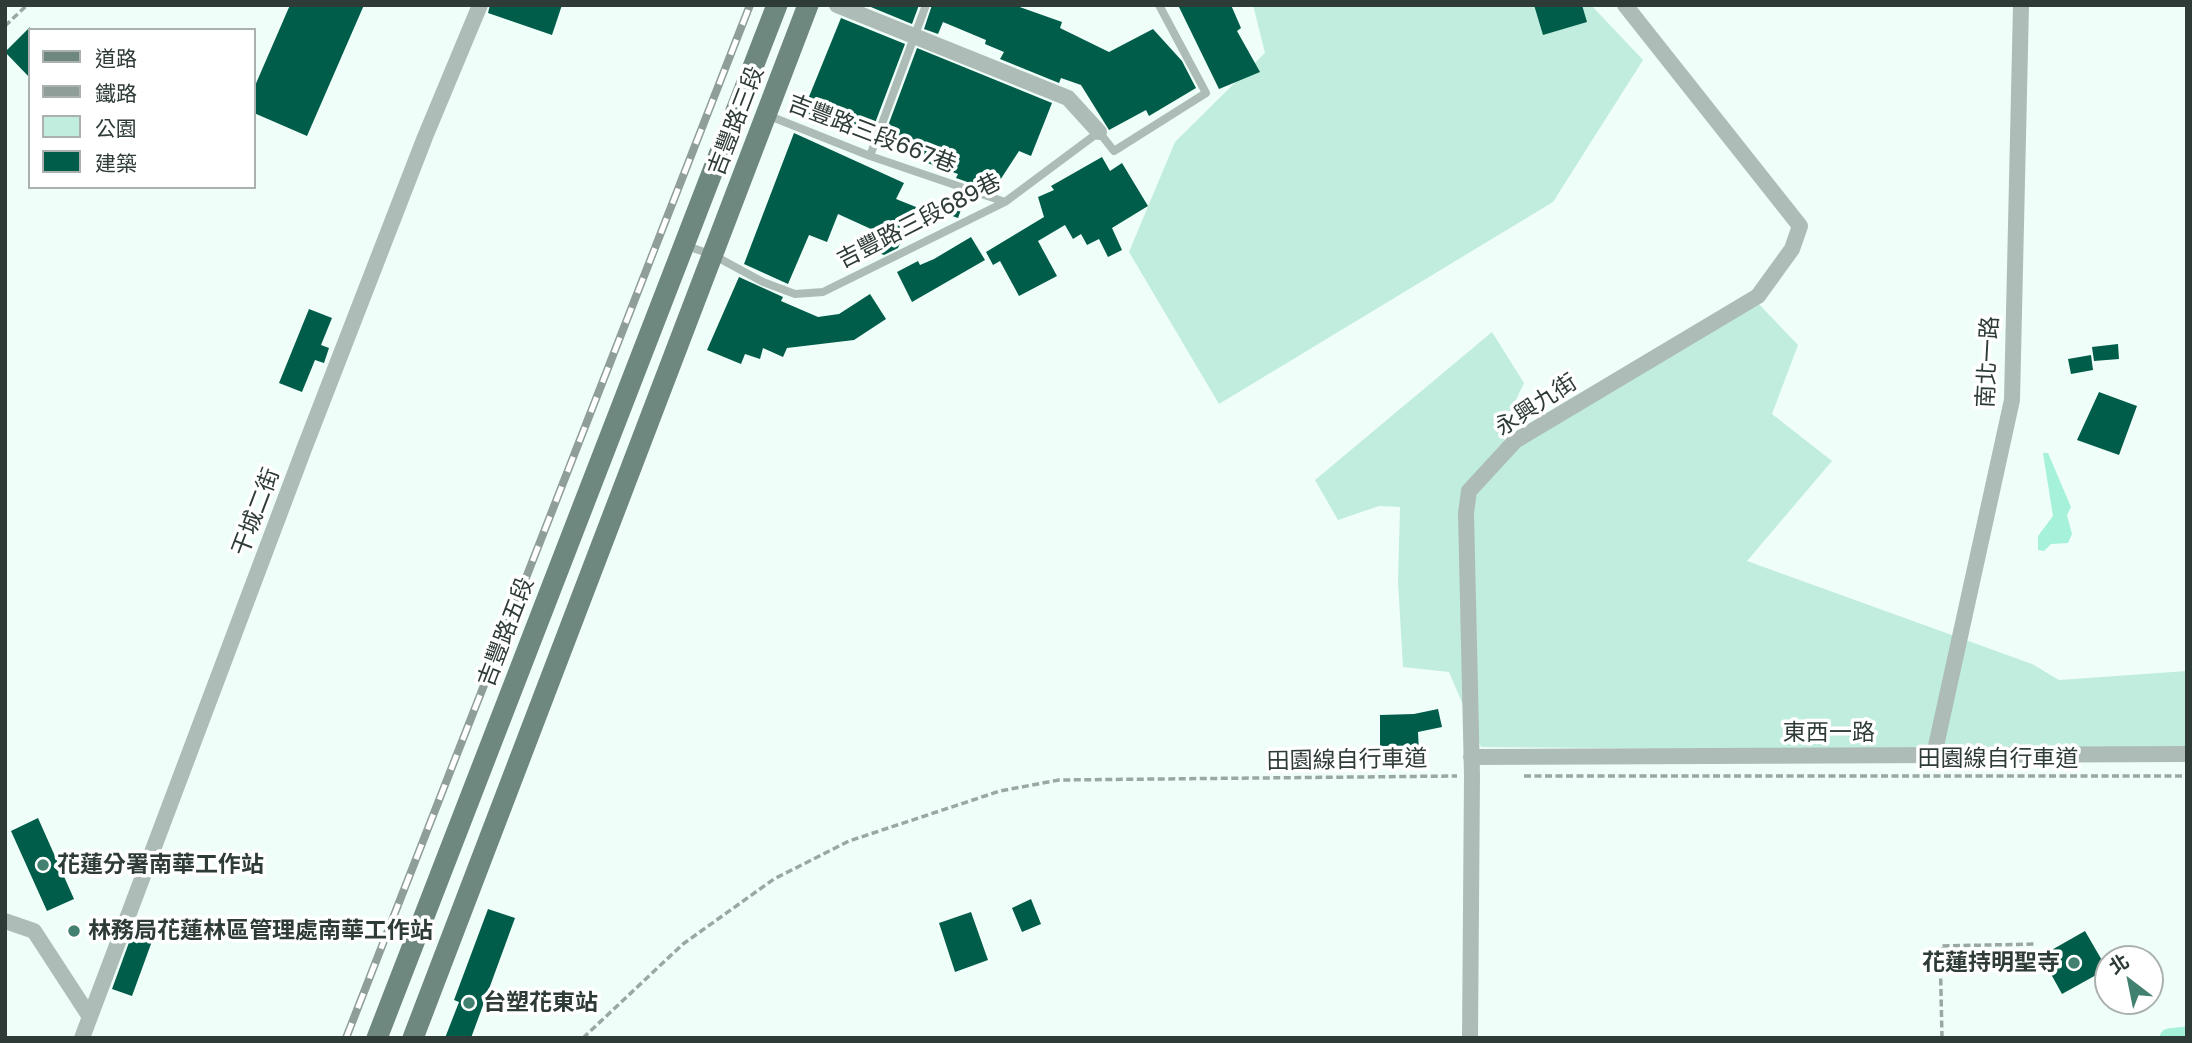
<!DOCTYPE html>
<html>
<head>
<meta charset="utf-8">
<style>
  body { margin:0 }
  #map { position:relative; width:2192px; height:1043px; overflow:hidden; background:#f0fef9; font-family:"Golos Text","Noto Sans TC",sans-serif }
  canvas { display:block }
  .frame { position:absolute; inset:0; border:7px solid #2e3b37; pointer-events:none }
  .legend { position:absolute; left:28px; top:28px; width:228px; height:161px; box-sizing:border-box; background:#fff; border:2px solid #abb1af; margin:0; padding:9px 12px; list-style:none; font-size:21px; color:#2e3b37 }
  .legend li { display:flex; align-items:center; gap:14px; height:35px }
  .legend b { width:35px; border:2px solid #abb1af }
  .north { position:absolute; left:2094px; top:945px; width:70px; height:70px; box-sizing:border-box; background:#fff; border:2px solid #abb1af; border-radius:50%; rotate:328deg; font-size:19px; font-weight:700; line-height:28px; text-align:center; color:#2e3b37 }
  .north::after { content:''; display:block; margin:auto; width:24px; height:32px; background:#42816f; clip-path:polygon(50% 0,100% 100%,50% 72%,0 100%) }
</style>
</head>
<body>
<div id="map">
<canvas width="2192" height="1043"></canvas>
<div class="frame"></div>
<ul class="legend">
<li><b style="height:9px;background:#6e877f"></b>道路</li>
<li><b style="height:9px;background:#909e99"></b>鐵路</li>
<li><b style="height:19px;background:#c0edde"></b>公園</li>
<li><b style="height:19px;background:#005d4a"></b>建築</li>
</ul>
<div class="north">北</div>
</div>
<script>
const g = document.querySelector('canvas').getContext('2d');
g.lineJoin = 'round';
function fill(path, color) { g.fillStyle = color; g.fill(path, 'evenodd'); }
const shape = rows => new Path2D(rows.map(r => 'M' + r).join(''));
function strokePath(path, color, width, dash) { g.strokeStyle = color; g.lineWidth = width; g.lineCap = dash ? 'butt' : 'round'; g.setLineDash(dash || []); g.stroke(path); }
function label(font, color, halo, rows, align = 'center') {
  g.font = font + ' "Golos Text","Noto Sans TC",sans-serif'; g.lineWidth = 7; g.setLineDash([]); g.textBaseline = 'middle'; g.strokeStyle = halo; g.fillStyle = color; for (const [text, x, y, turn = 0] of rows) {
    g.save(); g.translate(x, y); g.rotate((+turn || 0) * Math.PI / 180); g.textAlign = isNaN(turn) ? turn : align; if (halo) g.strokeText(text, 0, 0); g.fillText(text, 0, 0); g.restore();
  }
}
fill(shape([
  [1253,5,1591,5,1643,60,1553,202,1219,404,1129,252,1175,142,1265,53],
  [1756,301,1798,345,1772,414,1832,461,1747,561,2032,664,2059,680,2187,671,2187,753,1481,747,1449,672,1403,667,1398,582,1400,507,1379,506,1338,520,1315,480,1492,332,1524,383,1501,431,1505,441]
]), '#c0edde');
fill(shape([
  [2043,453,2048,453,2071,507,2067,515,2072,534,2068,543,2051,544,2044,551,2038,550,2038,536,2053,516]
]), '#a5f1d9');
strokePath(shape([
  [2169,1038,2187,1036]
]), '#a5f1d9', 19);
fill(shape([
  [290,5,364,5,307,136,254,113,254,88],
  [490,5,562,5,552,35,488,13],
  [866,5,919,5,912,24],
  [932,5,1014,5,1062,22,1060,28,1109,52,1153,29,1182,61,1196,88,1149,116,1146,110,1109,130,1081,85,1061,78,1059,83,1000,59,1004,52,985,44,986,40,943,22,938,34,924,29],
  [1178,5,1231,5,1241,28,1237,31,1260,72,1219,89],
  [1534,5,1582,5,1587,22,1543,35],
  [841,18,905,44,869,139,802,114],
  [30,27,30,78,5,52],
  [917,48,1052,103,1031,156,1019,151,993,191,956,178,958,174,922,161,909,154,911,149,883,139],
  [794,133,904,183,896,199,916,207,898,248,884,255,864,247,871,229,838,214,827,242,809,235,788,284,744,264],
  [1102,157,1110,171,1122,163,1148,206,1112,228,1122,250,1108,257,1099,239,1087,245,1081,234,1073,239,1065,225,1038,241,1057,276,1019,296,1000,261,993,265,986,252,1044,217,1038,197,1054,190,1051,186],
  [952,191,966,196,958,218,944,213],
  [971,237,985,260,912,302,897,272,918,261,920,265,934,259],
  [739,277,783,297,781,301,818,317,839,314,870,294,886,319,854,340,787,348,783,357,763,348,760,359,745,354,741,364,707,350],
  [309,309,332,318,321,345,329,348,324,363,315,360,302,392,279,383],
  [2118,344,2119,359,2094,361,2092,347],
  [2091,355,2093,370,2071,374,2068,359],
  [2099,392,2137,406,2119,455,2077,440],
  [1438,709,1442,727,1418,732,1419,753,1380,753,1380,715,1414,714],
  [38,818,74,899,47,911,11,831],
  [1031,899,1041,924,1022,932,1012,908],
  [488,909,515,918,471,1038,445,1038,459,1002,454,1000],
  [971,912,988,960,955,972,939,923],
  [135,926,155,933,132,996,112,989],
  [2085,931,2107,969,2062,994,2041,956]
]), '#005d4a');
strokePath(shape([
  [5,26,27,5],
  [1524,776,2187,776],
  [583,1038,683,944,774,879,849,841,1000,791,1059,780,1457,776],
  [1942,1038,1940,946,2036,944]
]), '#9aa7a3', 3.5, [7, 3.5]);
strokePath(shape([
  [767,115,870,156,1005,202],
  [870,156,926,5],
  [684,245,713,255,763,282,795,294,823,292,1005,202,1099,132,1114,151,1206,93,1159,5]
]), '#aebcb7', 8);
strokePath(shape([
  [837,5,1068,98,1099,132],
  [1934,755,2012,400,2021,5],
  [1471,757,2187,754],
  [5,921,34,931,88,1014],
  [82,1038,304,449,425,137,480,5],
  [1470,1038,1472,776,1466,513,1469,491,1515,441,1758,296,1792,249,1800,226,1625,5]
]), '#aebcb7', 16);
strokePath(shape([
  [377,1038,777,5],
  [413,1038,808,5]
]), '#6e877f', 21);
const rail = shape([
  [346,1038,750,5]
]);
strokePath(rail, '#909e99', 8);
strokePath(rail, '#fff', 5, [16]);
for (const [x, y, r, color] of [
  [43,865,7,"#42816f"],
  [74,931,7,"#42816f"],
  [2074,963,7,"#42816f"],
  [469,1003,7,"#42816f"]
]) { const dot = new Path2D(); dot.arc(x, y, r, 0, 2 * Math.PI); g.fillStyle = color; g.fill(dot); strokePath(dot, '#fff', 2.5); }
label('23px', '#2e3b37', '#fff', [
  ["吉豐路三段",736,121,-69],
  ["吉豐路三段667巷",872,134,21],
  ["吉豐路三段689巷",919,221,-27],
  ["南北一路",1988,362,-87],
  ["永興九街",1536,405,-33],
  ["干城二街",256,512,-69],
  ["吉豐路五段",506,632,-69],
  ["東西一路",1829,733],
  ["田園線自行車道",1998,759],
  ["田園線自行車道",1347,760,-1]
]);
label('bold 23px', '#2e3b37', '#fff', [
  ["花蓮分署南華工作站",57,865],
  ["林務局花蓮林區管理處南華工作站",88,931],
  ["花蓮持明聖寺",2060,963,"right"],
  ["台塑花東站",483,1003]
], 'left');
</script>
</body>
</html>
